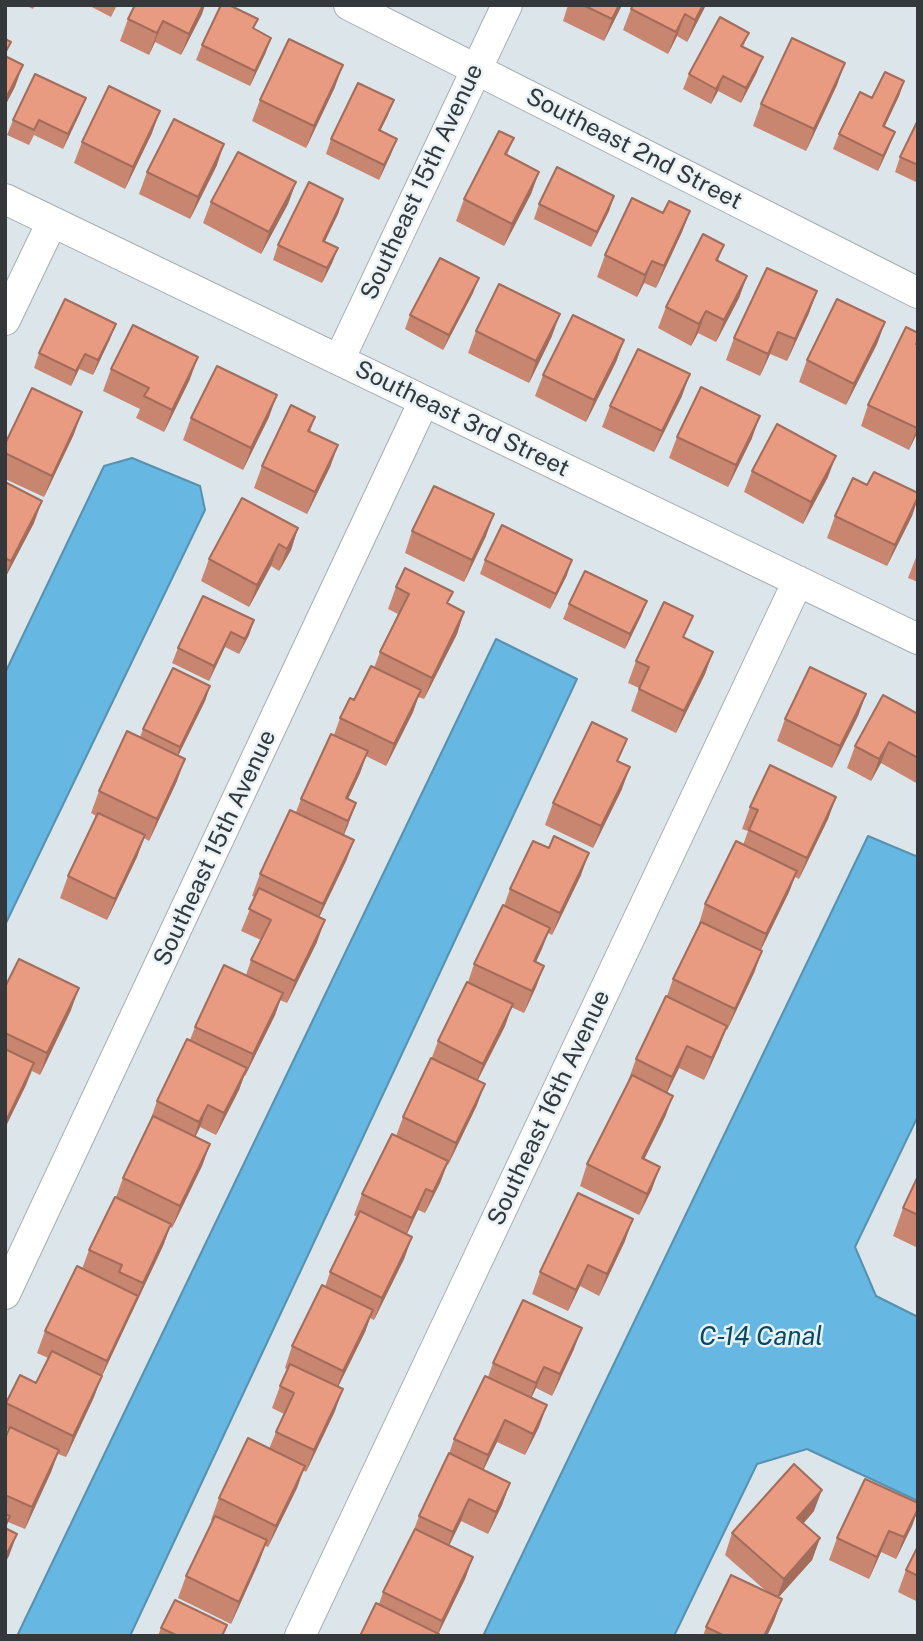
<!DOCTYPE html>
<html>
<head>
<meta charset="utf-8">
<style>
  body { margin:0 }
  #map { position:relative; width:923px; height:1641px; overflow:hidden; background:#dce5ea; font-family:"Public Sans",sans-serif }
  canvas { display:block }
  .frame { position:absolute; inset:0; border:7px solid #35383a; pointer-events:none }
</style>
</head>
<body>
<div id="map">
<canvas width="923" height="1641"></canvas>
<div class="frame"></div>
</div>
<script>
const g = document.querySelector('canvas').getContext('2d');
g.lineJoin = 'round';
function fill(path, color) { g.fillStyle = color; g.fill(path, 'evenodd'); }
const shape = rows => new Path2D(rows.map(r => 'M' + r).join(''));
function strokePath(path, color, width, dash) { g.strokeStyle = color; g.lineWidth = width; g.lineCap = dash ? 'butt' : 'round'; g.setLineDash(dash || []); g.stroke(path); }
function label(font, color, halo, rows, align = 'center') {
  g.font = font + ' "Public Sans",sans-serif'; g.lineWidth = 5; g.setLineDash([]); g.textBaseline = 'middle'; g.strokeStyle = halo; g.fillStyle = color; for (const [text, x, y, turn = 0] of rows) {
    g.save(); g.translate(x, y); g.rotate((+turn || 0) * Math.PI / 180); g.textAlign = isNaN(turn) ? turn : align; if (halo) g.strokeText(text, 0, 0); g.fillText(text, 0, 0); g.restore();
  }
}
const water = shape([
  [132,458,200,486,205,510,5,925,5,673,104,466,132,458],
  [496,639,577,679,130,1636,17,1636,496,639],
  [868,836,918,857,918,1116,855,1247,876,1296,918,1317,918,1501,807,1449,757,1464,674,1636,483,1636,868,836]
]);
fill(water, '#66b7e2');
strokePath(water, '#5791b0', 2);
const minor = shape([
  [349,5,918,293],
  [5,199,918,639],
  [5,320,52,222],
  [339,360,507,5],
  [5,1294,424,401],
  [300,1636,798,581]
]);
strokePath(minor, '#a4adb2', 32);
strokePath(minor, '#fff', 30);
fill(shape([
  [25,5,35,5,33,9],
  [88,5,117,5,111,17],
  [568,5,622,5,604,41,563,21],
  [706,5,687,42,677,36,668,54,623,30,631,9],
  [202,14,181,55,155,42,149,55,120,41,128,19],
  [254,29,266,52,250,86,196,60,202,45],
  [749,33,743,47,757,72,741,103,718,91,711,104,683,89,689,74],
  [904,81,899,96,884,127,889,147,878,171,833,149,839,134,872,98],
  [837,85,806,151,753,126,761,104],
  [335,87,306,148,252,121,260,100],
  [80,113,63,149,34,135,29,145,7,135,13,120],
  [388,115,380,131,391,154,379,180,326,154,331,139],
  [918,120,918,183,895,172,900,157],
  [152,133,125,189,74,163,82,142],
  [514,138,507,155,539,172,531,194,504,246,456,221,464,199],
  [217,165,190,219,139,194,147,172],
  [296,182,288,204,261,254,203,223,211,202],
  [614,196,609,211,591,247,534,219,539,204],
  [343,199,338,214,324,241,338,248,332,263,322,283,273,260,278,245],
  [690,211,682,232,656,288,644,283,637,297,597,277,605,255,663,213],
  [724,245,718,261,747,276,739,298,716,342,698,333,691,346,658,328,666,307],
  [817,291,809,313,787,361,770,354,760,376,726,360,734,338],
  [473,293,443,350,405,329,410,315],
  [885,322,877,344,846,405,799,382,807,360],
  [476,331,552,336,529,383,468,353],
  [918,333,918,431,909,450,861,426,868,405],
  [110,339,93,375,79,369,71,386,34,368,39,353],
  [624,340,616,362,586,422,535,396,543,375],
  [111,369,190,379,164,432,136,418,140,409,103,391],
  [682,396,654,452,602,427,610,406],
  [269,417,243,470,183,440,191,418],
  [315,417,310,432,338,445,330,467,307,514,254,488,262,466],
  [74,434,44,497,5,479,5,444],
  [677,437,752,438,728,487,669,458],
  [752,471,828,477,803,524,744,492],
  [5,482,34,523,5,578],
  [867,485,918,498,912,516,887,566,827,538,835,516],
  [298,528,291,550,279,571,271,566,249,607,201,581,209,559],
  [412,531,486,536,464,582,405,553],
  [918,552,918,582,908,578],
  [485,560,567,575,550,609,480,574],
  [396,587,449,604,464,612,457,634,424,699,418,697,413,712,386,766,366,756,360,773,348,799,348,825,344,835,354,840,346,861,319,917,317,942,287,1003,280,1000,275,1015,245,1076,244,1076,239,1090,216,1135,200,1127,195,1137,210,1144,202,1166,172,1228,170,1227,163,1246,101,1378,94,1397,66,1457,58,1454,51,1472,25,1529,8,1522,6,1528,17,1534,5,1563,5,1438,9,1430,5,1428,6,1403,36,1383,48,1358,37,1353,45,1331,82,1269,89,1250,116,1197,123,1178,149,1124,157,1101,190,1040,195,1027,246,975,251,960,261,940,241,931,255,897,252,896,260,874,296,812,301,799,334,735,340,718,354,700,374,668,380,652,398,614,388,609],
  [647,601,641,616,625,649,563,619,569,604],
  [254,620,249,635,239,654,225,647,209,681,172,663,178,648],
  [685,638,713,652,705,674,676,733,631,711,639,688,628,683,636,661],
  [210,686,205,701,178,756,177,781,149,841,144,838,137,857,107,920,60,898,68,876,96,816,91,813,99,791,140,737,143,729],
  [866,694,858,716,832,768,777,741,785,719],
  [918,714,918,784,881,763,871,781,847,768,855,746],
  [619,762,622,789,593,848,545,825,553,803],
  [836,797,828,819,799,879,795,877,789,892,760,951,762,951,754,973,727,1030,726,1030,719,1047,704,1080,679,1068,667,1093,673,1096,665,1117,644,1159,652,1189,639,1215,580,1186,587,1164,629,1082,628,1081,636,1059,667,996,673,979,698,927,705,904,743,845,748,831,742,829,750,807],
  [581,875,552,935,548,933,536,962,544,966,536,987,524,1013,511,1007,505,1026,478,1080,477,1105,448,1165,447,1165,440,1183,425,1213,418,1210,407,1234,412,1237,404,1259,374,1320,370,1318,365,1332,338,1387,335,1411,306,1472,303,1470,297,1488,268,1547,265,1546,259,1562,231,1624,178,1598,186,1576,212,1521,211,1520,219,1498,269,1449,276,1432,284,1414,272,1408,280,1386,288,1370,285,1368,292,1346,325,1287,330,1272,357,1217,354,1215,362,1194,396,1136,403,1117,431,1060,438,1041,468,982,474,964,504,906,510,889],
  [5,987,71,1010,40,1075,32,1071,26,1085,5,1128],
  [918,1176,918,1248,893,1236,903,1208],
  [625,1241,599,1296,580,1286,568,1311,532,1294,540,1272],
  [574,1349,552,1396,536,1388,531,1398,539,1427,525,1455,497,1442,483,1470,510,1483,502,1505,488,1534,461,1521,449,1546,473,1557,465,1579,439,1633,379,1604,383,1592,412,1535,419,1516,449,1454,454,1439,488,1377,493,1363],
  [918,1503,918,1510,912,1526,896,1559,881,1552,869,1579,829,1560,837,1538],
  [814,1511,803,1524,820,1538,812,1560,778,1598,782,1599,774,1621,767,1636,703,1636,706,1627,766,1591,725,1555,732,1533],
  [918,1546,918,1602,898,1592,906,1570],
  [161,1628,223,1636,158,1636]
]), '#c88570');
fill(shape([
  [203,5,205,5,202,14,181,55,189,34],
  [619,5,622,5,604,41,612,19],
  [703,5,706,5,687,42,695,20],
  [685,14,677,36,668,54,676,32],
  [163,21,155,42,149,55,157,33],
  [271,38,266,52,250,86,255,71],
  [763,57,757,72,741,103,746,88],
  [845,63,837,85,806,151,814,129],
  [23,65,15,87,5,106,5,100],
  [343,65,335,87,306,148,314,126],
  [723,76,718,91,711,104,716,89],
  [904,81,899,96,878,141,883,126],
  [86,98,80,113,63,149,68,134],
  [394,100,388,115,373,145,379,130],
  [160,111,152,133,125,189,133,167],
  [895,132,889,147,878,171,883,156],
  [397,139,391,154,379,180,384,165],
  [224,144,217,165,190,219,198,197],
  [539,172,531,194,504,246,512,224],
  [296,182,288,204,261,254,269,232],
  [614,196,609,211,591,247,597,232],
  [343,199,338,214,318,256,323,241],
  [690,211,682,232,656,288,664,266],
  [338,248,332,263,322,283,327,268],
  [652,261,644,283,637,297,645,275],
  [747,276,739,298,716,342,724,320],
  [479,278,473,293,443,350,449,335],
  [817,291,809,313,787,361,795,339],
  [706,311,698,333,691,346,699,324],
  [560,314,552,336,529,383,536,361],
  [885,322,877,344,846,405,854,384],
  [116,324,110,339,93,375,98,360],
  [778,332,770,354,760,376,768,354],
  [624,340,616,362,586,422,594,400],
  [85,354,79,369,71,386,76,371],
  [198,357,190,379,164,432,172,410],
  [690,374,682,396,654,452,662,431],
  [277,395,269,417,243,470,251,448],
  [82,412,74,434,44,497,52,476],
  [760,416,752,438,728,487,736,465],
  [918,426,918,431,909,450],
  [338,445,330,467,307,514,315,492],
  [836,456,828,477,803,524,811,502],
  [918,498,912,516,887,566,895,545],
  [42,501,34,523,5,578,11,561],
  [494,514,486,536,464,582,472,560],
  [298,528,291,550,279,571,287,549],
  [279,544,271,566,249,607,257,585],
  [572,560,567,575,550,609,556,594],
  [647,601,641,616,625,649,630,634],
  [464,612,457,634,424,699,432,678],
  [254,620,249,635,239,654,245,639],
  [231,632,225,647,209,681,214,666],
  [713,652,705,674,676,733,684,711],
  [210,686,205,701,175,762,180,747],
  [421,690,413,712,386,766,394,744],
  [866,694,858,716,832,768,840,746],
  [889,742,881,763,871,781,879,759],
  [368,751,360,773,338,820,346,798],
  [185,759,177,781,149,841,157,819],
  [630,767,622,789,593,848,601,826],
  [836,797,828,819,799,879,807,858],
  [356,803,348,825,340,843,348,821],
  [145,835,137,857,107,920,115,899],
  [354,840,346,861,315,926,323,904],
  [589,853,581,875,552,935,560,913],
  [797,871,789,892,758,956,766,934],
  [325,920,317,942,287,1003,295,981],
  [550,928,542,949,526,983,534,961],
  [762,951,754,973,727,1030,735,1009],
  [544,966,536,987,524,1013,532,991],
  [79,988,71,1010,40,1075,47,1053],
  [283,993,275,1015,245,1076,253,1054],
  [513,1004,505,1026,475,1085,483,1064],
  [727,1026,719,1047,704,1080,712,1058],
  [687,1046,679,1068,664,1099,672,1077],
  [34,1063,26,1085,5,1128,5,1123],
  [247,1068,239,1090,216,1135,224,1113],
  [485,1084,477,1105,448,1165,456,1143],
  [673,1096,665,1117,634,1180,642,1158],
  [208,1105,200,1127,192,1144,199,1122],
  [210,1144,202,1166,172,1228,180,1206],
  [448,1161,440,1183,425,1213,433,1192],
  [660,1167,652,1189,639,1215,647,1194],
  [426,1189,418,1210,404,1240,412,1218],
  [633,1219,625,1241,599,1296,607,1274],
  [171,1224,163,1246,101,1378,94,1397,66,1457,73,1436,100,1381,107,1361],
  [412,1237,404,1259,374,1320,382,1298],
  [588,1265,580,1286,568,1311,576,1290],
  [373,1310,365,1332,335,1393,343,1371],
  [582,1328,574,1349,552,1396,560,1374],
  [544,1367,536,1388,528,1405,536,1383],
  [343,1389,335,1411,306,1472,314,1450],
  [547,1405,539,1427,525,1455,533,1434],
  [505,1420,497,1442,480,1477,488,1455],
  [59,1450,51,1472,25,1529,32,1507],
  [305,1466,297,1488,268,1547,276,1526],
  [510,1483,502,1505,488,1534,496,1512],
  [822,1490,814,1511,789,1540,797,1518],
  [469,1499,461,1521,445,1554,453,1532],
  [918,1509,912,1526,896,1559,904,1537],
  [889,1531,881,1552,869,1579,877,1557],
  [17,1534,9,1556,5,1563,5,1557],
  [820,1538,812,1560,776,1600,784,1579],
  [267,1540,259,1562,231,1624,239,1602],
  [473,1557,465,1579,437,1636,442,1621],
  [782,1599,774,1621,767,1636,764,1636]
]), '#a36c5b');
const building = shape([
  [135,5,203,5,189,34,163,21,157,33,128,19,135,5],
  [221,5,229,5,258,19,253,28,271,38,255,71,202,45,221,5],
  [583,5,619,5,612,19,583,5],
  [633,5,703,5,695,20,685,14,676,32,631,9,633,5],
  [720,17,749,33,741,46,763,57,746,88,723,76,716,89,689,74,720,17],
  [792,38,845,63,814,129,761,104,792,38],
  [5,39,11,42,5,53,5,39],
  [289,39,343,65,314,126,260,100,289,39],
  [5,56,23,65,5,100,5,56],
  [885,72,904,81,883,126,895,132,883,156,839,134,860,92,872,98,885,72],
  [35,74,86,98,68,134,39,120,34,130,13,120,35,74],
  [358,83,394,100,379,130,397,139,384,165,331,139,358,83],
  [109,86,160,111,133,167,82,142,109,86],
  [174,119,224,144,198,197,147,172,174,119],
  [918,120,918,165,900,157,918,120],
  [499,131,514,138,505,154,539,172,512,224,464,199,499,131],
  [238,152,296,182,269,232,211,202,238,152],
  [557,167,614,196,597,232,539,204,557,167],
  [309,182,343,199,323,241,338,248,327,268,278,245,309,182],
  [632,198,663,213,669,201,690,211,664,266,652,261,645,275,605,255,632,198],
  [703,234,724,245,716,260,747,276,724,320,706,311,699,324,666,307,703,234],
  [440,258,479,278,449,335,410,315,440,258],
  [767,268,817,291,795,339,778,332,768,354,734,338,767,268],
  [499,284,560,314,536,361,476,331,499,284],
  [65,299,116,324,98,360,85,354,76,371,39,353,65,299],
  [837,299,885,322,854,384,807,360,837,299],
  [573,315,624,340,594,400,543,375,573,315],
  [133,325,198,357,172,410,144,396,149,388,111,369,133,325],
  [906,327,918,333,918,341,916,344,918,345,918,426,917,428,868,405,906,327],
  [638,349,690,374,662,431,610,406,638,349],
  [217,366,277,395,251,448,191,418,217,366],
  [701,387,760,416,736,465,677,437,701,387],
  [32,388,82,412,52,476,5,453,5,444,32,388],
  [291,405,315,417,308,431,338,445,315,492,262,466,291,405],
  [777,424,836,456,811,502,752,471,777,424],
  [874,472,918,493,918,497,895,545,835,516,853,478,867,485,874,472],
  [5,482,42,501,11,561,5,558,5,482],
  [434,486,494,514,472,560,412,531,434,486],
  [242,498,298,528,287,549,279,544,257,585,209,559,242,498],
  [502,525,572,560,556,594,485,560,502,525],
  [405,568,453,592,447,603,464,612,432,678,380,652,409,594,396,587,405,568],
  [585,571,647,601,630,634,569,604,585,571],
  [203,596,254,620,245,639,231,632,214,666,178,648,203,596],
  [664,602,693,616,683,637,713,652,684,711,639,689,649,667,636,661,664,602],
  [371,666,421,690,394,744,340,718,350,698,354,700,371,666],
  [810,667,866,694,840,746,785,719,810,667],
  [173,668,210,686,180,747,143,729,173,668],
  [883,695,918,714,918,758,889,742,879,759,855,746,883,695],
  [592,722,627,739,617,761,630,767,601,826,553,803,592,722],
  [127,731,185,759,157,819,99,791,127,731],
  [331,734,368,751,346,798,356,803,348,821,301,799,331,734],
  [770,765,836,797,807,858,749,830,758,810,750,807,770,765],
  [290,810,354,840,323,904,260,874,290,810],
  [98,813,145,835,115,899,68,876,98,813],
  [554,836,589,853,560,913,510,889,533,841,549,848,554,836],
  [736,841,797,871,766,934,705,904,736,841],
  [259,888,325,920,295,981,251,960,271,920,249,909,259,888],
  [503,905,550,928,534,961,544,966,532,991,474,964,503,905],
  [701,922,762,951,735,1009,673,979,701,922],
  [19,959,79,988,47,1053,5,1033,5,987,19,959],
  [224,965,283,993,253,1054,195,1027,224,965],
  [467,982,513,1004,483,1064,438,1041,467,982],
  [666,996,727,1026,712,1058,687,1046,672,1077,636,1059,666,996],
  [187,1039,247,1068,224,1113,208,1105,199,1122,157,1101,187,1039],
  [5,1049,34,1063,5,1123,5,1049],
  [431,1058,485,1084,456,1143,403,1117,431,1058],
  [632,1075,673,1096,642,1158,660,1167,647,1194,587,1164,632,1075],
  [153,1116,210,1144,180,1206,123,1178,153,1116],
  [392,1134,448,1161,433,1192,426,1189,412,1218,362,1194,392,1134],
  [918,1176,918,1215,903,1208,918,1176],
  [578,1193,633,1219,607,1274,588,1265,576,1290,540,1272,578,1193],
  [115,1197,171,1224,143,1283,119,1272,122,1265,89,1250,115,1197],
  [360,1211,412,1237,382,1298,330,1272,360,1211],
  [77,1266,138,1296,107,1361,45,1331,77,1266],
  [322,1285,373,1310,343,1371,292,1346,322,1285],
  [523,1300,582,1328,560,1374,544,1367,536,1383,493,1363,523,1300],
  [52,1351,102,1376,73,1436,6,1403,20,1375,36,1383,52,1351],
  [290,1364,343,1389,314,1450,276,1432,294,1393,280,1386,290,1364],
  [485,1376,547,1405,533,1434,505,1420,488,1455,454,1439,485,1376],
  [10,1427,59,1450,32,1507,5,1495,5,1438,10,1427],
  [248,1438,305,1466,276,1526,219,1498,248,1438],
  [449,1453,510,1483,496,1512,469,1499,453,1532,419,1516,449,1453],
  [794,1464,822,1490,797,1518,820,1538,784,1579,732,1533,794,1464],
  [865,1479,918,1503,918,1509,904,1537,889,1531,877,1557,837,1538,865,1479],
  [5,1514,10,1516,5,1526,5,1514],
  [215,1516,267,1540,239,1602,186,1576,215,1516],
  [5,1528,17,1534,5,1557,5,1528],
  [415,1529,473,1557,442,1621,383,1592,415,1529],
  [918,1546,918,1576,906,1570,918,1546],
  [731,1575,782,1599,764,1636,725,1636,706,1627,731,1575],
  [175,1600,227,1625,222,1636,176,1636,176,1635,161,1628,175,1600],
  [376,1603,439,1634,438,1636,360,1636,376,1603]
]);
fill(building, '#e99b82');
strokePath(building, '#a36c5b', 2);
label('24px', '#35383a', '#e9f2f7', [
  ["Southeast 2nd Street",634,149,27],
  ["Southeast 15th Avenue",422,182,-65],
  ["Southeast 3rd Street",462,419,26],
  ["Southeast 15th Avenue",215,848,-65],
  ["Southeast 16th Avenue",549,1108,-65]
]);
label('italic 26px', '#034a67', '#e9f2f7', [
  ["C-14 Canal",761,1337]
]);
</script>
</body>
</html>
